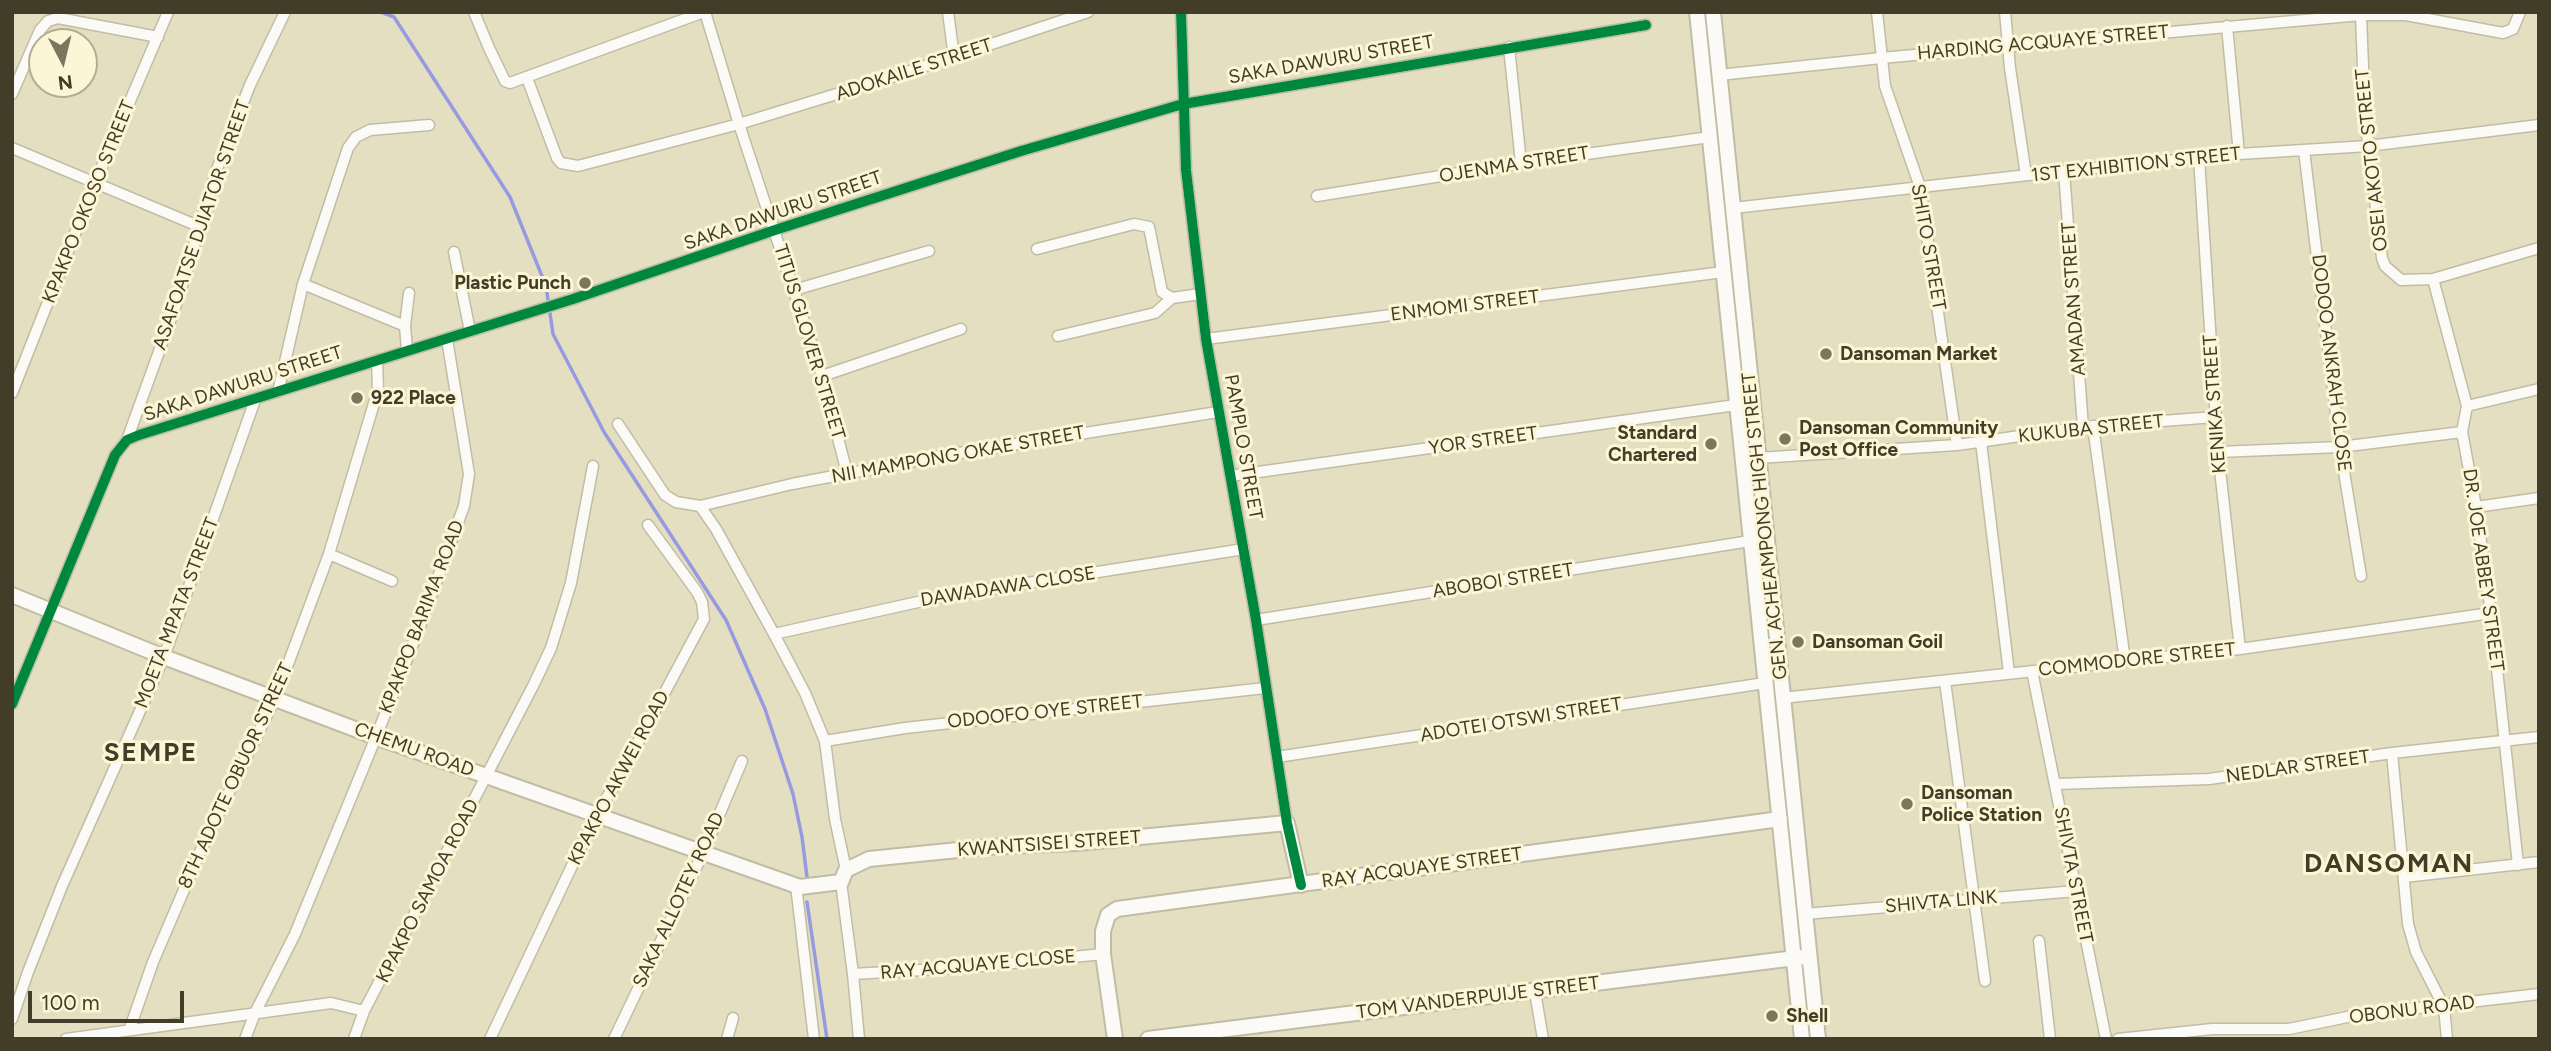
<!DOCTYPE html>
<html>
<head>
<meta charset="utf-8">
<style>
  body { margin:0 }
  #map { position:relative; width:2551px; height:1051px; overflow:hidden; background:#e5dfc2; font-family:Figtree,sans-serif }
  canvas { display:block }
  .frame { position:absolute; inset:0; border:14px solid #423d28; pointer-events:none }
  .north { position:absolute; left:28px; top:28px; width:70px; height:70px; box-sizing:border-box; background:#fdf6d6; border:2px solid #b2ac90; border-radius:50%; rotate:173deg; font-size:19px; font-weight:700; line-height:28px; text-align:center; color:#423d28 }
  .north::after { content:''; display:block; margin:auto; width:24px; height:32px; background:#7b765e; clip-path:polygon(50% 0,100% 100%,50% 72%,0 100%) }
  .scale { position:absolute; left:28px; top:991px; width:156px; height:32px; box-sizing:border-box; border:4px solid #423d28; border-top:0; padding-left:9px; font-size:21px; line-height:24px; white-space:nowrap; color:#423d28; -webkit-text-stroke:5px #fdf6d6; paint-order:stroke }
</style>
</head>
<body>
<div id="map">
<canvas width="2551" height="1051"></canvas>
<div class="frame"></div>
<div class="north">N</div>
<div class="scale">100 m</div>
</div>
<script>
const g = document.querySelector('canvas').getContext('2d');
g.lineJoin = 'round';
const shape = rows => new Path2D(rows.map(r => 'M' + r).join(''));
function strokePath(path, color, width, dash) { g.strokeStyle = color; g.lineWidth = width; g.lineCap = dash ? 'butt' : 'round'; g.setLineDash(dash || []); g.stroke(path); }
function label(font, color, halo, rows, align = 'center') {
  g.font = font + ' Figtree,sans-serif'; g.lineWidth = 6; g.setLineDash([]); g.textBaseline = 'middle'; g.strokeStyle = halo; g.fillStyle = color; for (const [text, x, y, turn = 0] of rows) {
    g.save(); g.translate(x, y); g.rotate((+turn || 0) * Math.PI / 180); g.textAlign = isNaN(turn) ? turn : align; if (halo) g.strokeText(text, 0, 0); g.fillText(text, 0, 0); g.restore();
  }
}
strokePath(shape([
  [381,12,394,17,510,197,546,286,553,334,604,432,726,620,765,709,793,794,802,837,807,877],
  [807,902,827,1039]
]), '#979ae1', 3.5);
const street = shape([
  [474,12,489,48,505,81,510,83,704,12],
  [705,12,739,124,822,376,847,473],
  [948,12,954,57],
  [1181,12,1186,170,1206,339,1256,620,1287,823],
  [1877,12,1885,86,1920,187,1957,445],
  [2005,12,2010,68,2026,175],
  [2361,15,2365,118,2382,258,2385,266,2401,280,2433,279,2539,248],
  [2227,26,2239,154],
  [1509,47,1521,163],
  [1719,75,1881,58,2361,15,2406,15,2503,33,2513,29,2520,12],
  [527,78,557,158,561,163,578,166,739,124,895,76,1088,12],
  [12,94,40,30,48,21,58,18,158,37],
  [12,148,198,226],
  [2304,150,2340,447,2361,576],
  [2199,158,2218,452,2240,649],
  [2064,171,2083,427],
  [1317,196,1521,163,1710,137],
  [1733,208,2064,171,2239,154,2368,146,2539,125],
  [1037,249,1134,224,1149,227,1162,292,1172,298,1200,294],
  [454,252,470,331],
  [2433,279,2467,406,2462,432,2476,507,2491,613,2518,865],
  [303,284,405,326,407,350],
  [794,290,929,251],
  [405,326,409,293],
  [1058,336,1155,313,1172,298],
  [1206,339,1723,272],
  [822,376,961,329],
  [278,392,303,284,348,148,356,137,370,130,429,125],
  [12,393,95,183,168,12],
  [2467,406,2539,389],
  [618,424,665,495,676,502,700,506,792,484,940,456,1218,412],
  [2093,426,2125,661],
  [127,440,178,299,217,169,250,85,285,12],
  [1981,442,2009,673],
  [2218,452,2340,447,2462,432],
  [1758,458,1957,445,2083,427,2215,417],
  [1230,476,1736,405],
  [700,506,716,529,774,634,805,693,825,741,835,819,846,870],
  [2476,507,2539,498],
  [329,554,392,581],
  [1256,620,1750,541],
  [774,634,945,596,1244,549],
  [2032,671,2106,1039],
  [1945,681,1985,981],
  [1782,698,2240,649,2491,613],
  [12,704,115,455,127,440,139,435,573,299,775,230,1021,151,1183,104,1646,25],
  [825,741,905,728,1265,688],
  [2392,753,2408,924,2416,952,2444,1007,2447,1039],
  [1277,757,1765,683],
  [2056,784,2209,779,2392,753,2539,737],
  [2404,877,2539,862],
  [841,882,853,974,859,1039],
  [796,885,814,1039],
  [1805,914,2076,891],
  [2039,941,2050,1039],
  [853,974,972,967,1103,954],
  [1535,992,1543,1039],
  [12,1019,28,972,62,886,164,657,255,400],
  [130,1028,153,962,204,843,275,699,329,554,378,390,377,360],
  [66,1039,331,1003,364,1011],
  [245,1039,255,1013,295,934,376,737,422,621,464,506,469,474,447,339],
  [354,1039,364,1011,534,684,551,648,571,583,593,466],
  [490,1039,596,815,619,778,704,619,702,602,697,592,648,525],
  [614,1039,703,853,742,761],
  [727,1039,733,1018],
  [2118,1039,2212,1029,2289,1029,2357,1015,2539,994]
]);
const secondary = shape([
  [1697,12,1802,1039],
  [1713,12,1818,1039],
  [12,595,164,657,376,737,800,887,841,882,846,870,869,859,988,847,1077,843,1287,823,1301,885],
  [1115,1039,1103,954,1103,931,1108,915,1117,909,1780,819],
  [1148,1039,1803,957]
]);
strokePath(street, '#c1bca5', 13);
strokePath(secondary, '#c1bca5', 18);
strokePath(street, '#fbfaf6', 10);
strokePath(secondary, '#fbfaf6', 14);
strokePath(shape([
  [1181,12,1186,170,1206,339,1256,620,1287,823,1301,885],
  [12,704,115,455,127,440,139,435,573,299,775,230,1021,151,1183,104,1646,25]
]), '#00873e', 10);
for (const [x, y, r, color] of [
  [585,283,7,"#7b765e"],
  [1826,354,7,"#7b765e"],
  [357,398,7,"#7b765e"],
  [1785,439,7,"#7b765e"],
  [1711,444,7,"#7b765e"],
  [1798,642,7,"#7b765e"],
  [1907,804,7,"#7b765e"],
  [1772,1016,7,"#7b765e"]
]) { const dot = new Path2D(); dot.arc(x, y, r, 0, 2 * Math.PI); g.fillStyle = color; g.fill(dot); strokePath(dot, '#fdf6d6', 2.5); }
label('19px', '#423d28', '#fdf6d6', [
  ["HARDING ACQUAYE STREET",2043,43,-5],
  ["SAKA DAWURU STREET",1331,60,-10],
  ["ADOKAILE STREET",914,70,-18],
  ["OSEI AKOTO STREET",2372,160,-96],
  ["OJENMA STREET",1514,165,-9],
  ["1ST EXHIBITION STREET",2136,165,-6],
  ["KPAKPO OKOSO STREET",89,202,-68],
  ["SAKA DAWURU STREET",783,211,-19],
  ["ASAFOATSE DJIATOR STREET",202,225,-71],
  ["SHITO STREET",1928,247,80],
  ["AMADAN STREET",2074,299,-94],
  ["ENMOMI STREET",1465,306,-7],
  ["TITUS GLOVER STREET",809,342,73],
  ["DODOO ANKRAH CLOSE",2331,363,83],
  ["SAKA DAWURU STREET",243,384,-18],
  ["KENIKA STREET",2215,404,-94],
  ["KUKUBA STREET",2091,429,-6],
  ["YOR STREET",1483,441,-8],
  ["PAMPLO STREET",1243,447,80],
  ["NII MAMPONG OKAE STREET",958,455,-10],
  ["GEN. ACHEAMPONG HIGH STREET",1765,526,-96],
  ["DR. JOE ABBEY STREET",2483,570,82],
  ["ABOBOI STREET",1503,581,-9],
  ["DAWADAWA CLOSE",1008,587,-9],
  ["MOETA MPATA STREET",177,613,-69],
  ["KPAKPO BARIMA ROAD",422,617,-69],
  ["COMMODORE STREET",2137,660,-6],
  ["ODOOFO OYE STREET",1045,712,-6],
  ["ADOTEI OTSWI STREET",1521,720,-9],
  ["CHEMU ROAD",414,750,20],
  ["NEDLAR STREET",2298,767,-8],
  ["8TH ADOTE OBUOR STREET",236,776,-65],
  ["KPAKPO AKWEI ROAD",619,778,-62],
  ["KWANTSISEI STREET",1049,844,-4],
  ["RAY ACQUAYE STREET",1422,868,-8],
  ["SHIVTA STREET",2073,875,79],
  ["KPAKPO SAMOA ROAD",428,891,-63],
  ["SAKA ALLOTEY ROAD",679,900,-65],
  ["SHIVTA LINK",1941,902,-5],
  ["RAY ACQUAYE CLOSE",978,965,-5],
  ["TOM VANDERPUIJE STREET",1478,998,-7],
  ["OBONU ROAD",2412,1010,-7]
]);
label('bold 19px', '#423d28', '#fdf6d6', [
  ["Plastic Punch",571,283,"right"],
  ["Dansoman Market",1840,354],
  ["922 Place",371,398],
  ["Dansoman Community",1799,428],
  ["Post Office",1799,450],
  ["Standard",1697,433,"right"],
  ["Chartered",1697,455,"right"],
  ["Dansoman Goil",1812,642],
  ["Dansoman",1921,793],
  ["Police Station",1921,815],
  ["Shell",1786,1016]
], 'left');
g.letterSpacing = '2px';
label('bold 26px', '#423d28', '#fdf6d6', [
  ["SEMPE",151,753],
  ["DANSOMAN",2389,864]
]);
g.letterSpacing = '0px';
</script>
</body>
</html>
